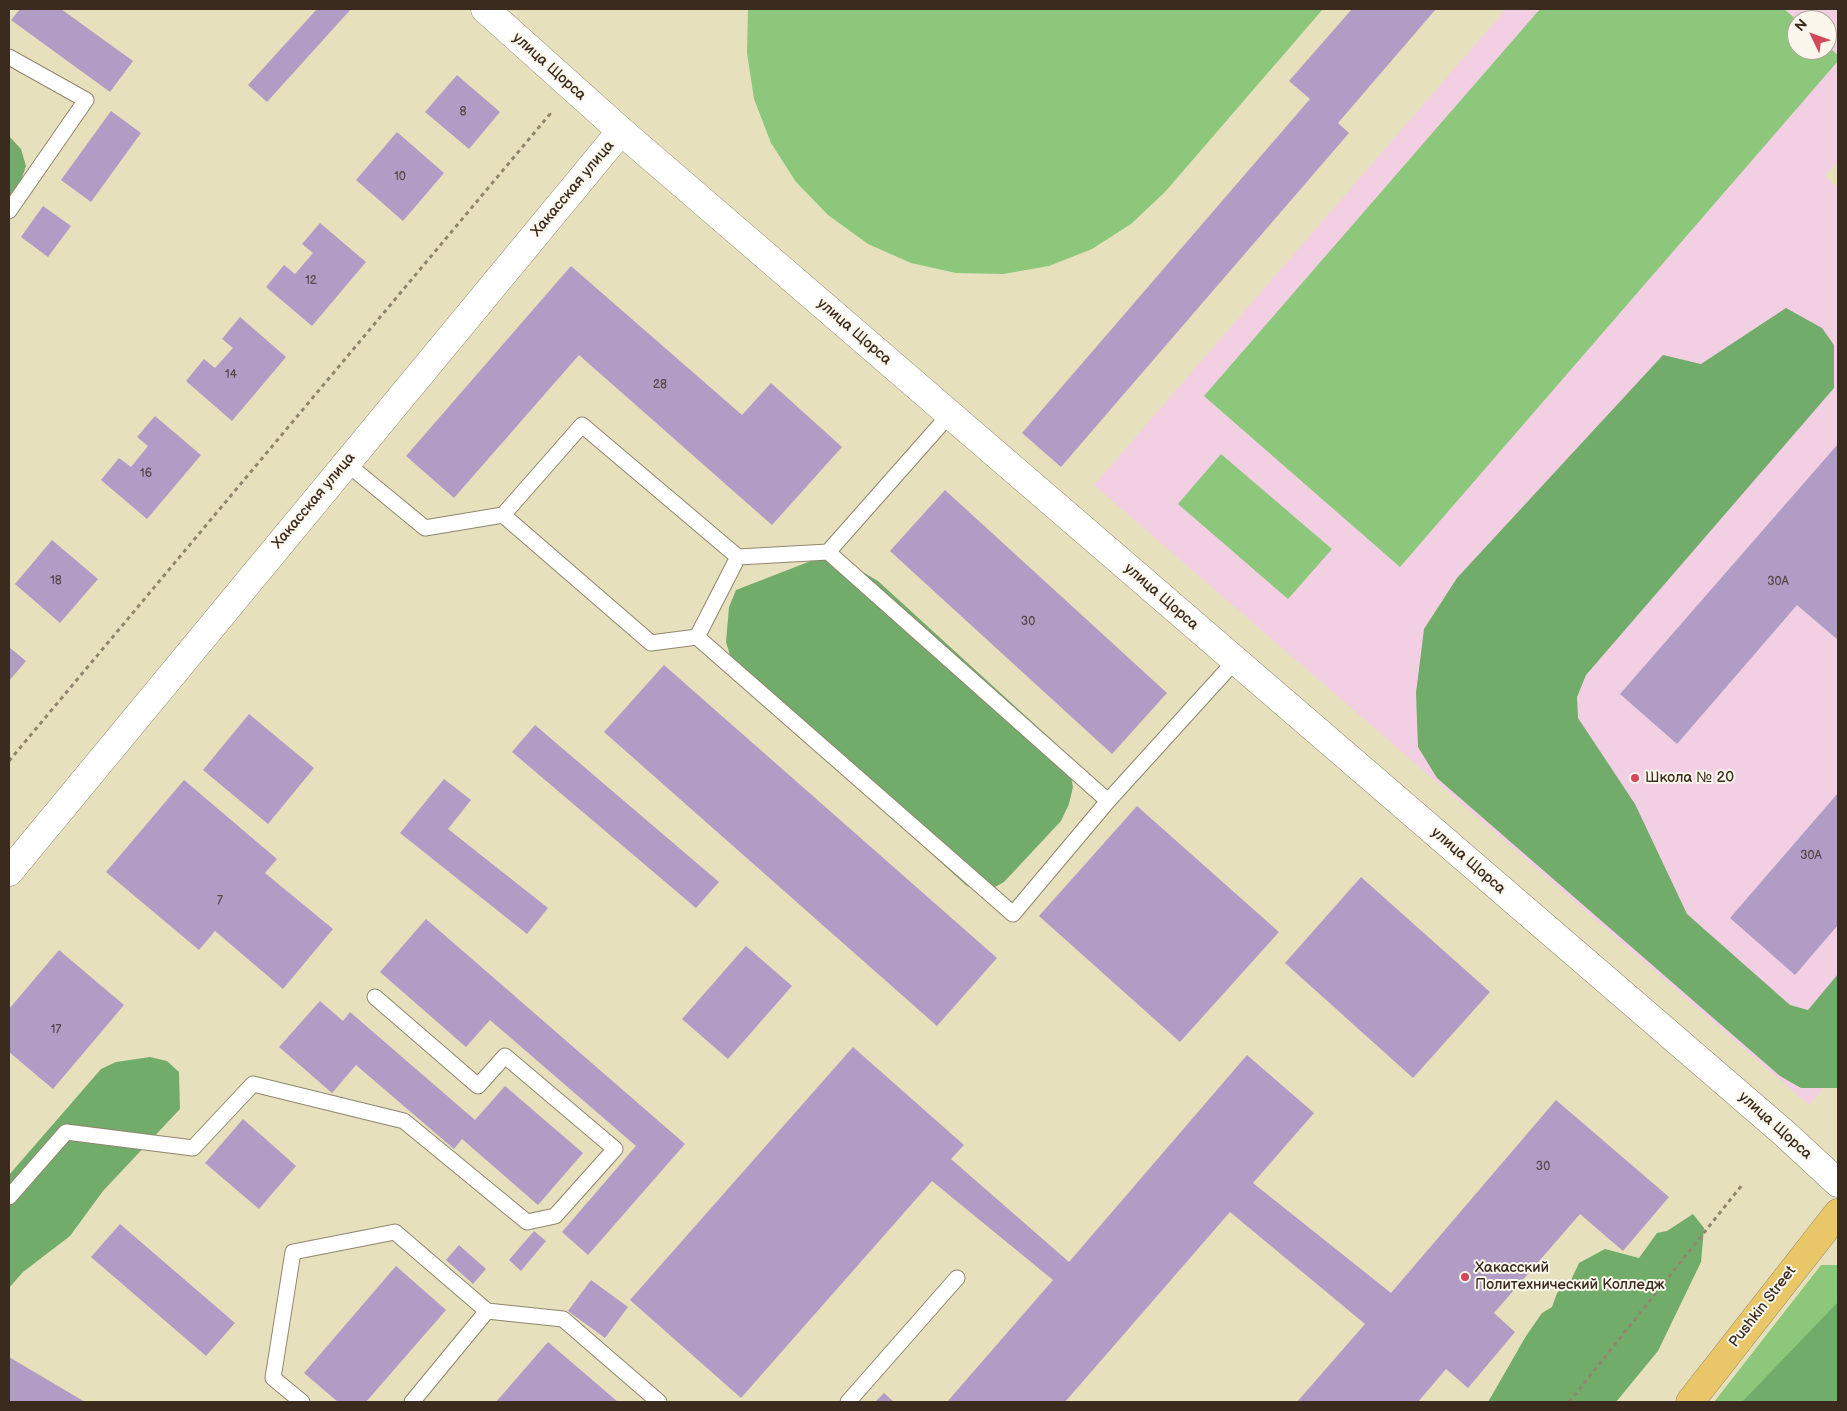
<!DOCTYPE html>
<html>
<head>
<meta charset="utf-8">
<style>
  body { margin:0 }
  #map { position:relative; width:1847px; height:1411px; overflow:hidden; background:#e7e0bd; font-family:"Balsamiq Sans",sans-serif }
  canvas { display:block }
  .frame { position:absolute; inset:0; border:10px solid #3b2a1e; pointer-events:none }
  .north { position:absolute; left:1787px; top:10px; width:50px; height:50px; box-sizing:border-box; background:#fbf7ec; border:1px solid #aea59a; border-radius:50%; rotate:312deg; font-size:14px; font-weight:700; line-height:20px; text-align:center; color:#3b2a1e }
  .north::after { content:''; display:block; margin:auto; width:18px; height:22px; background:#d1495b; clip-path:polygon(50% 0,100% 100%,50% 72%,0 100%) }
</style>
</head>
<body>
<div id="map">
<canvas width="1847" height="1411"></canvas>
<div class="frame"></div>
<div class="north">N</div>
</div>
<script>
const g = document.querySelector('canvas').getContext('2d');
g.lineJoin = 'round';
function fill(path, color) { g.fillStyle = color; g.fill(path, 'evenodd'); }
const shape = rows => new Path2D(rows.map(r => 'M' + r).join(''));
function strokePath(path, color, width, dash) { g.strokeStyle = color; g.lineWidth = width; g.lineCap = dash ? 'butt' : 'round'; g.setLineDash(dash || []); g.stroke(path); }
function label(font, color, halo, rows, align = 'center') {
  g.font = font + ' "Balsamiq Sans",sans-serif'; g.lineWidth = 4; g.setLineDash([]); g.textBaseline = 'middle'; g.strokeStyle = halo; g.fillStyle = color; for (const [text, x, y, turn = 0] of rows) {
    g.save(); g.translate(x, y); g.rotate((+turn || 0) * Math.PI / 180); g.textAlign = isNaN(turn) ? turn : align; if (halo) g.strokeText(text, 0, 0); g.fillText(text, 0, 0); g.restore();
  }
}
fill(shape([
  [1506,9,1838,9,1838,161,1825,176,1838,188,1838,1071,1809,1105,1094,485],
  [1797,20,1827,20,1827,50,1797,50]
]), '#f2cfe2');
fill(shape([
  [748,9,1323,9,1165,192,1131,224,1092,249,1049,266,1003,274,956,273,911,263,868,244,828,215,796,182,771,143,754,99,747,53],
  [1540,9,1784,9,1797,20,1797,50,1827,50,1827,46,1838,55,1838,61,1400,567,1204,396],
  [1221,454,1332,549,1288,599,1178,504],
  [1821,1265,1838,1265,1838,1402,1714,1402]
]), '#8dc77b');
fill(shape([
  [9,136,21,149,26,166,14,201,9,207],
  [1786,308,1822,328,1834,345,1834,388,1586,675,1577,697,1578,718,1635,804,1687,914,1790,1005,1808,1010,1838,974,1837,1088,1801,1088,1780,1076,1437,778,1418,747,1416,693,1424,629,1457,578,1663,355,1701,364],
  [816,559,849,564,878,581,1053,741,1070,770,1073,787,1069,804,1061,821,1004,882,986,892,967,886,737,678,726,642,729,607,736,590],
  [150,1057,167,1061,179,1072,180,1109,103,1191,70,1236,23,1272,9,1288,9,1175,101,1069,116,1062],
  [1693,1214,1704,1228,1701,1262,1658,1351,1616,1402,1488,1402,1526,1336,1542,1313,1552,1307,1557,1293,1571,1280,1579,1263,1605,1249,1639,1258,1657,1233,1667,1231],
  [1838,1302,1838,1402,1742,1402]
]), '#72ac6b');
fill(shape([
  [20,9,61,9,133,61,110,92,11,20],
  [317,9,351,9,267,102,248,85],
  [1352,9,1436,9,1338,123,1349,133,1061,467,1022,433,1310,99,1289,81],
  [457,75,500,112,469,149,425,112],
  [111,111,141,133,91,202,61,180],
  [397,132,444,173,403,221,356,180],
  [43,206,71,226,48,257,21,237],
  [320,223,366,262,312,326,266,287,284,265,295,274,313,253,302,244],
  [571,266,742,415,771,383,842,447,772,525,579,355,454,498,406,456],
  [240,317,286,357,232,421,186,381,204,359,215,368,233,348,222,339],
  [155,416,201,455,147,519,101,480,119,458,131,467,148,446,137,437],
  [1838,444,1838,640,1797,605,1677,744,1620,694],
  [945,490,1167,693,1112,754,890,551],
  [52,540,98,579,60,623,15,584],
  [9,647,26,661,9,681],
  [664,665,997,958,937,1026,604,732],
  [249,714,314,768,268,824,203,770],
  [535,725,719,882,696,908,512,752],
  [444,779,471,800,448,829,548,908,527,934,400,833],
  [184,780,277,859,265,873,333,929,283,989,215,931,199,950,106,872],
  [1838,793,1838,925,1795,975,1730,918],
  [1137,806,1279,932,1180,1042,1039,916],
  [1361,877,1490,992,1413,1078,1285,963],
  [426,919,685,1144,588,1255,562,1232,636,1146,490,1020,466,1047,380,972],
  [746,946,792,986,728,1059,682,1019],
  [59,950,124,1005,53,1089,9,1052,9,1009],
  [320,1001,343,1021,350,1012,475,1120,505,1086,583,1153,538,1205,462,1139,454,1149,356,1065,332,1093,279,1047],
  [853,1047,964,1145,951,1159,1069,1262,1247,1055,1314,1113,1253,1183,1391,1293,1556,1100,1669,1197,1623,1251,1580,1214,1494,1313,1515,1332,1468,1388,1446,1369,1418,1402,1297,1402,1365,1324,1230,1212,1065,1402,947,1402,1053,1280,932,1181,741,1398,630,1300],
  [243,1119,296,1166,259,1209,205,1163],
  [120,1224,235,1323,206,1356,91,1257],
  [534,1231,546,1241,521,1271,509,1260],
  [459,1245,486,1269,473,1284,446,1260],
  [396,1266,446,1310,366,1402,338,1402,304,1373],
  [591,1280,628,1307,605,1338,568,1311],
  [548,1342,618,1402,496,1402],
  [9,1357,85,1402,9,1402],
  [884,1393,894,1402,875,1402]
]), '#b19cc5');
const lane = shape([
  [9,57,86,100,9,211],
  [346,463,425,528,503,515,582,425,738,557],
  [503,515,651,643,697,637],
  [828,552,950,414],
  [1108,801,828,552,738,557,697,637,1013,914,1108,801,1236,660],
  [9,1197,66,1132,193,1148,253,1084,404,1121,527,1222,555,1216,615,1149,505,1056,478,1086,375,997],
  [487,1311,563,1319,659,1402],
  [302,1402,273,1378,293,1252,395,1232,487,1311,412,1402],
  [848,1402,957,1278]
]);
const street = shape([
  [485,9,621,131,1784,1133,1838,1183],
  [9,872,621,131]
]);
const primary = shape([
  [1690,1402,1838,1213]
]);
strokePath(lane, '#91856e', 17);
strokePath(street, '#91856e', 29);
strokePath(primary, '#91856e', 29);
strokePath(shape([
  [9,761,550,114,549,113],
  [1569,1402,1742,1185]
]), '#91856e', 3, [4, 4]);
strokePath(lane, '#fff', 15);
strokePath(street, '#fff', 28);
strokePath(primary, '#e9c769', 28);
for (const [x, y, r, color] of [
  [1635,778,5,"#d1495b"],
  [1465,1277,5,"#d1495b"]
]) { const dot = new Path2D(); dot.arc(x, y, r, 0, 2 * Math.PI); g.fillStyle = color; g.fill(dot); strokePath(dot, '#fbf7ec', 2); }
label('12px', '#584648', null, [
  ["8",463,112],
  ["10",400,177],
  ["12",311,281],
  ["14",231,375],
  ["28",660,385],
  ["16",146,474],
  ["18",56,581],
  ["30А",1778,582],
  ["30",1028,622],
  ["30А",1811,856],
  ["7",220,901],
  ["17",56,1030],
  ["30",1543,1167]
]);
label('15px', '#3b2a1e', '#fbf7ec', [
  ["улица Щорса",549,67,42],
  ["Хакасская улица",573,189,-50],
  ["улица Щорса",854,332,41],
  ["Хакасская улица",314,501,-50],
  ["улица Щорса",1161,597,41],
  ["улица Щорса",1468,861,41],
  ["улица Щорса",1775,1126,42],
  ["Pushkin Street",1763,1307,-52]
]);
label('15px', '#3b2a1e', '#fbf7ec', [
  ["Школа № 20",1645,778],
  ["Хакасский",1475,1268],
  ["Политехнический Колледж",1475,1285]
], 'left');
</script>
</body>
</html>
